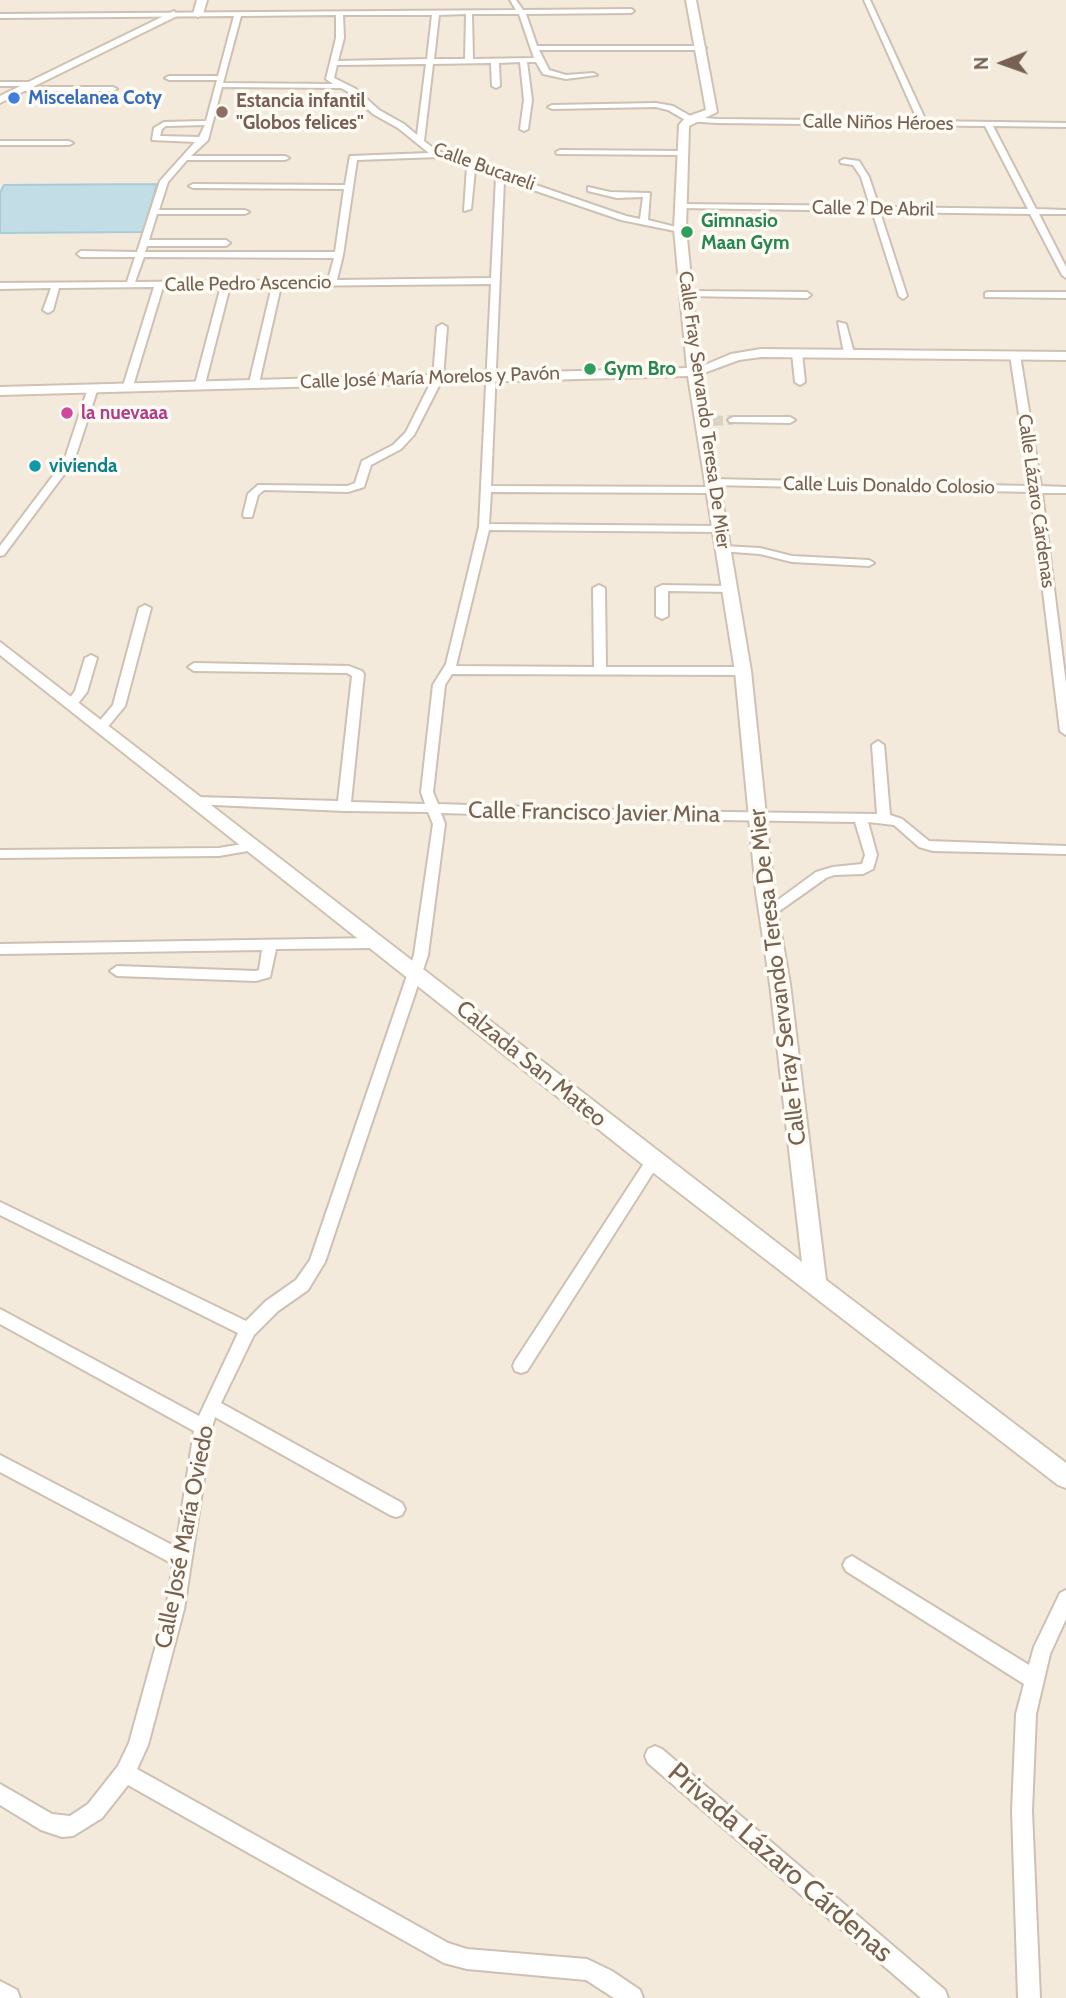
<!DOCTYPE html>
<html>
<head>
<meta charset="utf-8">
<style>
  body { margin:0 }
  #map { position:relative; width:1066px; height:1998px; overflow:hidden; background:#fcf7ed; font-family:Cabin,sans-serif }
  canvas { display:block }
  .north { position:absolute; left:968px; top:28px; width:70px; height:70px; -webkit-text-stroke:5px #fefbf4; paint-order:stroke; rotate:269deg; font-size:19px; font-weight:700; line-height:28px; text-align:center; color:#776150 }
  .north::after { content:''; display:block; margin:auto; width:24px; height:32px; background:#776150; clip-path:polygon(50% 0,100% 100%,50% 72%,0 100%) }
</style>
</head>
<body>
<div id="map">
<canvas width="1066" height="1998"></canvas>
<div class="north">N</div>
</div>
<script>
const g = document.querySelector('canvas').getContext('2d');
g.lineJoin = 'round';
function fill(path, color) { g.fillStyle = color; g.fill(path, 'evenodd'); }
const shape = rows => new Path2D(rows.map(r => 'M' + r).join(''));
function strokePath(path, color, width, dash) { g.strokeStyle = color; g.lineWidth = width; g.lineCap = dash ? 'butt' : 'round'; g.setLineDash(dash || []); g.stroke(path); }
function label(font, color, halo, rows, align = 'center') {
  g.font = font + ' Cabin,sans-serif'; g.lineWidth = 7; g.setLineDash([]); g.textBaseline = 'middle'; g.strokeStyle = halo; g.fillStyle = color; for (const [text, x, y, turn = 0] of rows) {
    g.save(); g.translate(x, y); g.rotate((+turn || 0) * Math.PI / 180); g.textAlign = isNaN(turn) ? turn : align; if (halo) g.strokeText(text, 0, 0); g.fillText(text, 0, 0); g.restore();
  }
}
fill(shape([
  [0,0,1066,0,1066,1998,0,1998]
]), '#f3eadc');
const water = shape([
  [157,184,143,232,0,233,0,193,4,185,157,184]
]);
fill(water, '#c2dde5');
strokePath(water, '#a8ccd7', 2);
strokePath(shape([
  [713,421,733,420]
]), '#dbd2c6', 10, [10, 4.5]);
const street = shape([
  [510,0,516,0,523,10,631,9,634,11,631,13,526,14,537,46,702,46,706,48,702,50,539,50,549,70,566,75,593,73,597,75,566,79,543,74,536,62,527,62,532,100,528,129,524,131,520,129,524,100,520,62,499,63,500,86,496,88,492,86,491,63,433,64,424,141,437,151,626,216,640,219,643,197,617,198,588,191,588,187,610,192,650,193,648,220,684,229,680,232,621,220,504,180,491,486,713,487,718,490,713,493,491,492,489,524,720,526,725,529,720,532,489,530,456,666,594,667,593,588,599,585,605,588,606,667,743,667,749,671,743,675,452,674,445,685,433,792,438,804,654,811,877,814,872,745,878,741,884,745,890,815,902,819,929,841,1066,846,1066,854,933,851,919,847,894,825,868,822,877,855,873,869,863,874,834,875,826,878,768,919,763,917,761,914,763,911,816,872,833,867,862,864,865,855,855,822,654,819,441,813,445,824,428,955,325,1262,308,1290,278,1311,254,1335,221,1403,402,1503,405,1509,402,1515,396,1517,390,1515,215,1417,212,1427,184,1609,148,1745,137,1769,448,1943,467,1949,587,1959,612,1971,640,1990,643,1998,614,1998,586,1980,467,1969,444,1963,128,1785,102,1818,73,1836,62,1837,41,1830,0,1805,0,1784,52,1814,70,1816,88,1804,118,1766,129,1743,166,1609,173,1564,0,1472,0,1455,176,1547,194,1431,0,1324,0,1309,199,1416,238,1333,0,1215,0,1202,246,1321,266,1301,296,1280,310,1260,414,955,433,824,428,812,344,811,193,804,191,801,197,797,338,801,352,676,347,673,194,671,188,667,194,663,349,666,362,671,364,674,351,802,425,804,421,792,433,685,446,664,479,527,491,284,281,286,259,383,254,386,249,383,272,286,230,286,205,384,200,387,195,384,221,286,163,287,133,386,125,388,123,386,154,287,59,288,53,310,48,313,43,310,51,288,0,289,0,283,127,282,135,257,81,257,77,254,81,251,137,252,160,181,195,142,152,140,154,128,164,122,206,121,217,80,169,80,165,78,169,76,218,76,234,16,0,18,0,14,516,10,510,0],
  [466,14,465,59,434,59,439,15,466,14],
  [472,14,519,14,534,58,473,59,472,14],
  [336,15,336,38,326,79,333,84,223,83,241,16,336,15],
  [343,15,432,15,427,59,338,61,344,38,343,15],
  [426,64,417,135,404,124,379,110,356,89,334,78,337,65,426,64],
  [222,87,341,88,350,93,373,114,398,128,429,153,350,156,345,185,193,184,189,186,193,188,344,189,335,252,145,252,147,246,226,246,230,243,226,240,149,240,157,214,245,214,249,212,245,210,159,210,168,182,187,160,285,160,289,158,285,156,191,156,208,140,222,87],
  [205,125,199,137,160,136,162,129,166,126,205,125],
  [439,157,467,167,464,211,471,209,475,170,496,177,491,278,337,280,343,255,357,160,439,157],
  [144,257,334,258,328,280,135,282,144,257],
  [864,0,870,0,926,121,1066,123,1066,127,993,126,1036,209,1066,210,1066,214,1039,214,1066,267,1066,278,1062,275,1030,214,880,212,907,296,903,299,899,296,872,211,681,208,677,206,681,204,870,206,861,177,853,165,841,163,840,161,844,159,859,161,869,177,879,207,1028,209,985,126,717,123,687,121,668,110,656,107,552,109,548,107,552,105,656,103,673,106,692,117,717,119,918,121,864,0],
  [0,82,29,82,33,84,29,86,0,86,0,82],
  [21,87,113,87,117,89,113,91,18,91,17,89,21,87],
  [0,141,69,141,73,143,69,145,0,145,0,141],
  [560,150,682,151,686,153,682,155,557,154,556,152,560,150],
  [685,291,807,292,811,295,807,298,682,296,681,294,685,291],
  [988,292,1066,292,1066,298,985,297,985,293,988,292],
  [838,322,846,324,854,353,852,355,844,353,838,322],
  [442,324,447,327,443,378,414,435,401,449,371,465,364,487,348,492,264,490,258,495,252,517,244,517,243,515,248,494,258,485,347,486,355,483,362,461,393,445,406,432,433,378,437,327,442,324],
  [797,350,802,353,805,382,800,385,795,382,792,353,797,350],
  [1015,352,1020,355,1041,486,1066,487,1066,493,1042,493,1066,684,1066,735,1060,731,1031,492,712,485,707,482,712,479,1030,486,1010,355,1015,352],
  [93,385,98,388,74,461,4,555,0,556,0,546,64,461,88,388,93,385],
  [733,417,790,417,795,420,790,423,730,422,728,420,733,417],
  [724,546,760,548,792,556,869,560,874,563,869,566,792,562,760,554,720,551,720,547,724,546],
  [662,585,730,586,736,589,730,592,668,591,668,616,662,619,656,616,656,588,662,585],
  [145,605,151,608,125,706,106,729,98,729,96,726,98,723,113,705,139,608,145,605],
  [91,655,97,658,87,692,76,706,68,706,66,703,75,691,85,658,91,655],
  [254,842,259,843,260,846,259,849,219,856,0,858,0,850,219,848,254,842],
  [375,938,382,943,375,948,276,949,270,977,256,981,117,976,110,971,117,966,256,971,259,970,262,950,0,954,0,944,375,938],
  [653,1155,658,1157,661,1161,658,1165,527,1371,521,1373,515,1371,513,1366,515,1361,648,1157,653,1155],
  [852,1556,1029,1665,1034,1647,1060,1593,1066,1590,1066,1619,1050,1654,1036,1714,1032,1811,1040,1998,1018,1998,1012,1811,1016,1714,1024,1684,846,1571,843,1565,846,1559,852,1556],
  [655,1746,662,1749,945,1990,948,1998,921,1998,648,1763,645,1756,648,1749,655,1746],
  [0,1981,17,1990,20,1998,0,1998,0,1981]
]);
const secondary = shape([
  [197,0,207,0,203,14,198,17,193,14,197,0],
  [686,0,696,0,717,112,689,126,686,229,700,367,731,354,761,349,1066,352,1066,360,761,357,739,360,701,374,751,671,774,892,790,984,826,1280,1066,1463,1066,1488,1058,1485,646,1167,0,655,0,642,802,1262,770,984,756,892,735,671,688,376,0,395,0,387,687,368,674,229,679,125,686,117,706,110,686,0],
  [174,11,177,16,0,103,0,96,174,11]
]);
strokePath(street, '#cec0b2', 4);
strokePath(secondary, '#d1c1b0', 4);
fill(street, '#fff');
fill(secondary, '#fff');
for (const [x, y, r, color] of [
  [14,98,7,"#3f7fe0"],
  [222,112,7,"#8d6e63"],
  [687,232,7,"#2e9e5b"],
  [590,369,7,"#2e9e5b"],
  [67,413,7,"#d1479c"],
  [35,466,7,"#0f9aa8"]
]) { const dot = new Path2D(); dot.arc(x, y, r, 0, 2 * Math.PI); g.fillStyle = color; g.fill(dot); strokePath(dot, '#fefbf4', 2.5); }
label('bold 19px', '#366cbe', '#fefbf4', [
  ["Miscelanea Coty",28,98]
], 'left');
label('bold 19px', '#785e54', '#fefbf4', [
  ["Estancia infantil",236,101],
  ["\"Globos felices\"",236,123]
], 'left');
label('19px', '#776150', '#fefbf4', [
  ["Calle Niños Héroes",878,123,1],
  ["Calle Bucareli",484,167,20],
  ["Calle 2 De Abril",873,209,1],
  ["Calle Pedro Ascencio",248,284,-1],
  ["Calle José María Morelos y Pavón",430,378,-2],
  ["Calle Fray Servando Teresa De Mier",704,410,82],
  ["Calle Luis Donaldo Colosio",889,486,1],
  ["Calle Lázaro Cárdenas",1036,501,82]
]);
label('bold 19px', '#27864d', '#fefbf4', [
  ["Gimnasio",701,221],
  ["Maan Gym",701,243],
  ["Gym Bro",604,369]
], 'left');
label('bold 19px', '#b23c85', '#fefbf4', [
  ["la nuevaaa",81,413]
], 'left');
label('bold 19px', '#0d838f', '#fefbf4', [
  ["vivienda",49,466]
], 'left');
label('23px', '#776150', '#fefbf4', [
  ["Calle Francisco Javier Mina",594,813,1],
  ["Calle Fray Servando Teresa De Mier",778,977,-97],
  ["Calzada San Mateo",531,1064,39],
  ["Calle José María Oviedo",185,1537,-79]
]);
label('28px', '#776150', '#fefbf4', [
  ["Privada Lázaro Cárdenas",780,1863,41]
]);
</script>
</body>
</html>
